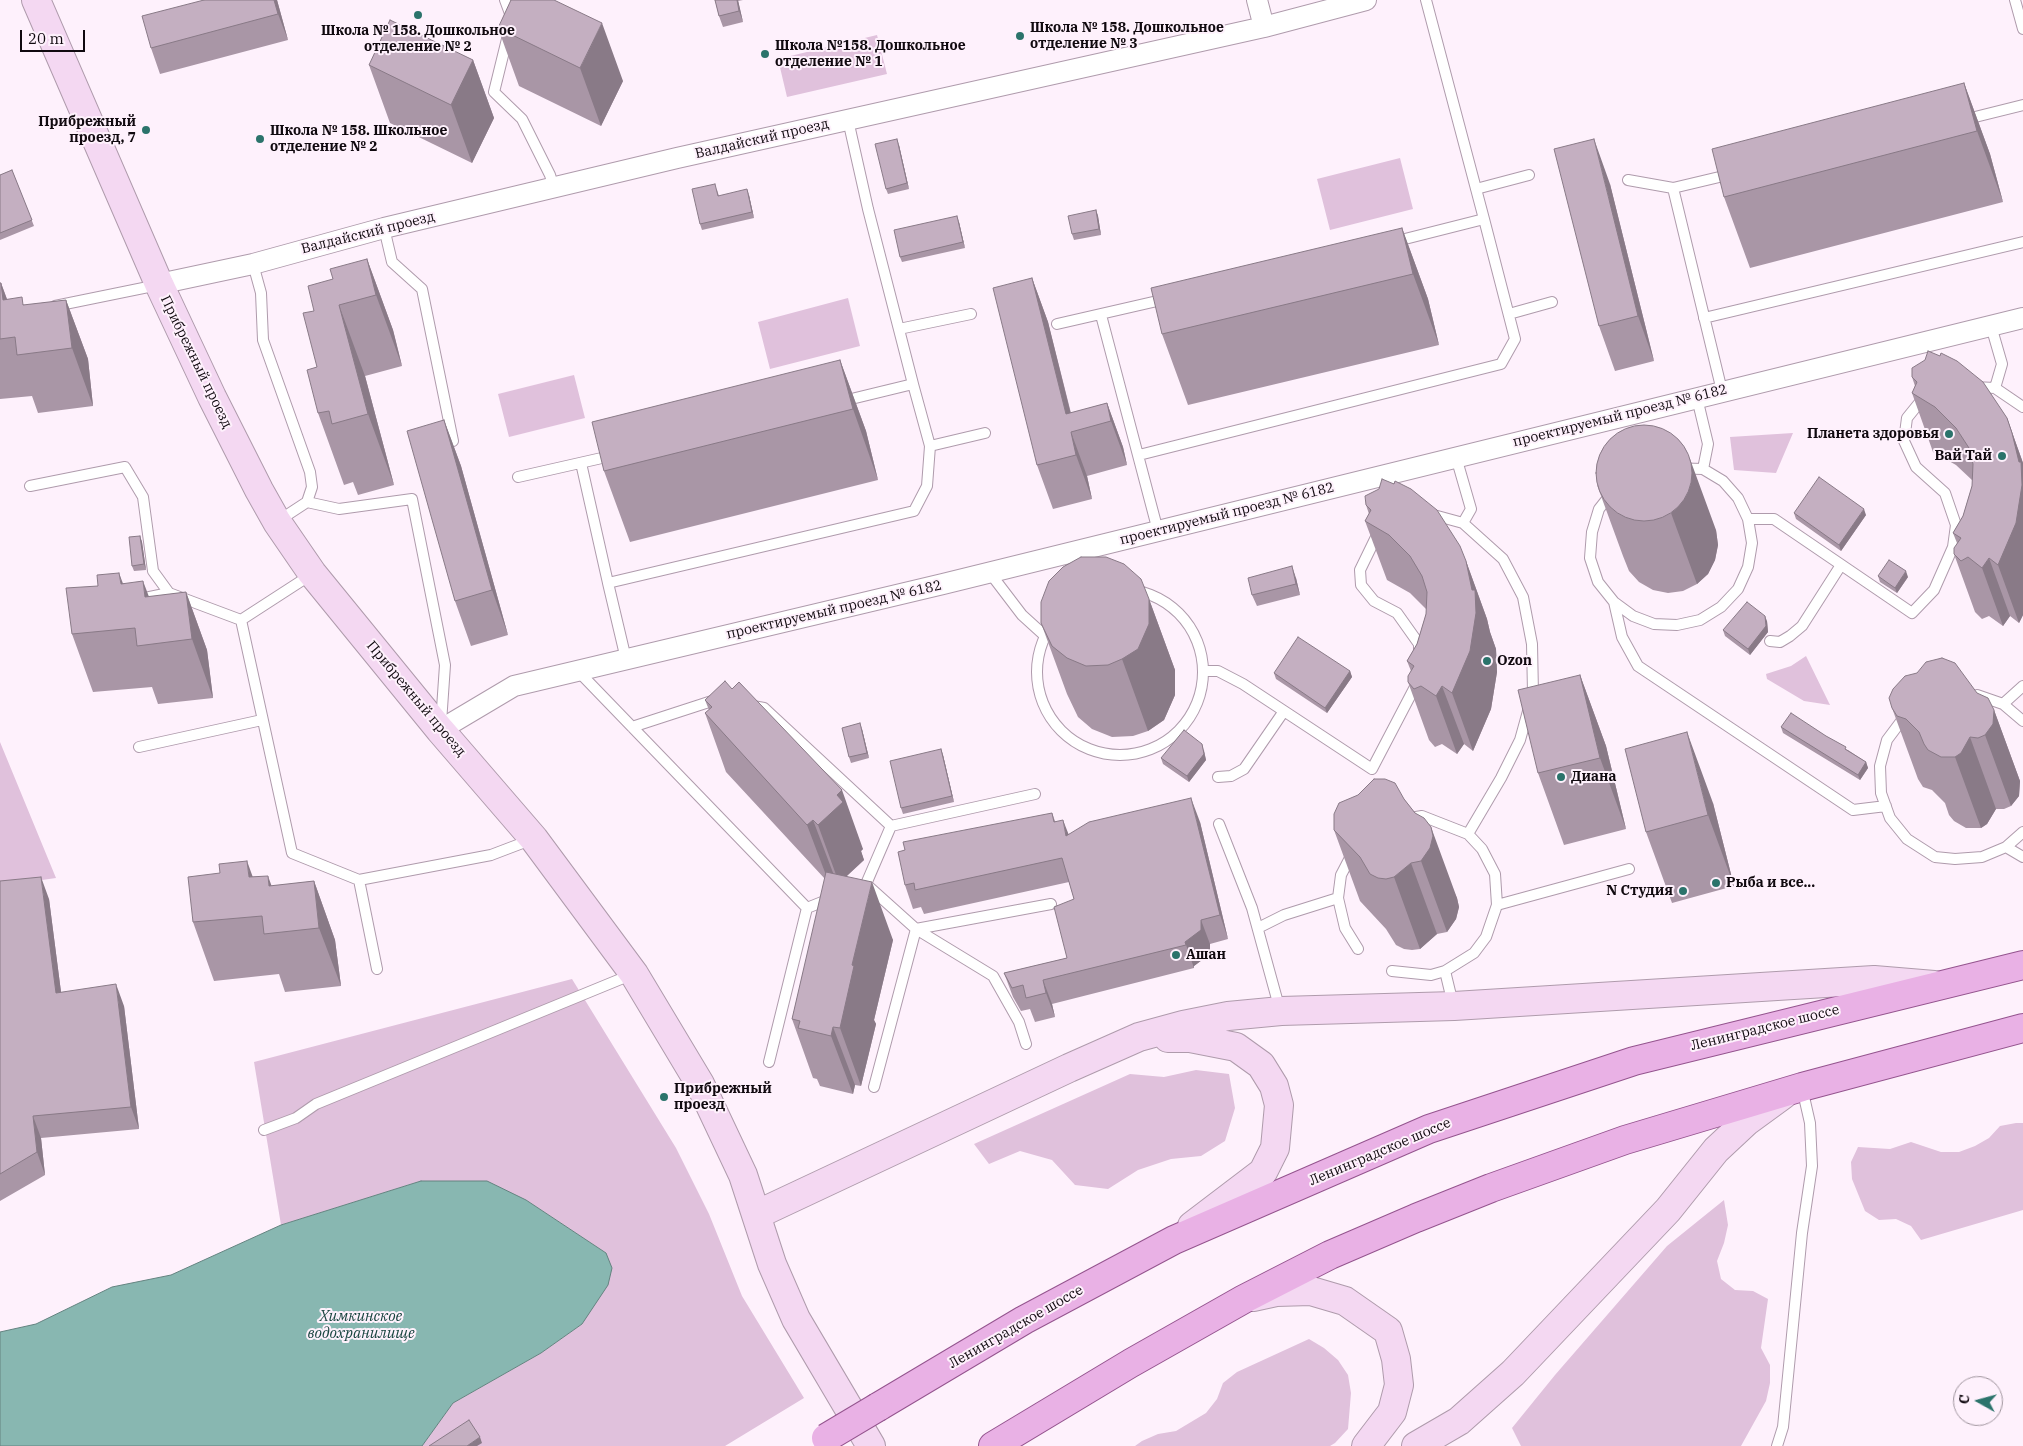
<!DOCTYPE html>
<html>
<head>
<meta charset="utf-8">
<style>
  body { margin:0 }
  #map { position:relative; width:2023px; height:1446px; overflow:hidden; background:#fef1fc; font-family:"IBM Plex Serif",serif }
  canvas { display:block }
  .north { position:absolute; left:1953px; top:1376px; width:50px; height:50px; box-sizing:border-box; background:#fef1fc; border:1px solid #9f949d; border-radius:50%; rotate:277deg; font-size:14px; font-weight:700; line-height:20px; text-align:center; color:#10090f }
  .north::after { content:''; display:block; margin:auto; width:18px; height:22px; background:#2b736b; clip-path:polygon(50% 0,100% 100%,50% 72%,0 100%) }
  .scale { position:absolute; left:20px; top:30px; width:65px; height:22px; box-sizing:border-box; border:2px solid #10090f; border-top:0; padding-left:6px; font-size:15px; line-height:18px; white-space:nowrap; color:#10090f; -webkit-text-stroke:4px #fef1fc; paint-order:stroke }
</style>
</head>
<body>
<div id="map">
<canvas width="2023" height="1446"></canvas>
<div class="north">С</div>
<div class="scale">20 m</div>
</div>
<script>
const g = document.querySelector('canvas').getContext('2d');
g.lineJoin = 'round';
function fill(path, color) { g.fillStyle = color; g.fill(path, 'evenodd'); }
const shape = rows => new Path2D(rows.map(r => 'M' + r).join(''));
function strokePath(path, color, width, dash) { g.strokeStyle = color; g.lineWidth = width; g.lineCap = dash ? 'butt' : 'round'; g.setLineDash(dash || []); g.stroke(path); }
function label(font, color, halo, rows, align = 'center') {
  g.font = font + ' "IBM Plex Serif",serif'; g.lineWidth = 4; g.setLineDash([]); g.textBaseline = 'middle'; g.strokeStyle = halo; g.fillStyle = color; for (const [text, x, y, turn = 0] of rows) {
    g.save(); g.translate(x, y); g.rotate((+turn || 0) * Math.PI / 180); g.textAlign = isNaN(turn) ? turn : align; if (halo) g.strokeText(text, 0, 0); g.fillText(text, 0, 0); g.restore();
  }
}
fill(shape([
  [877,35,887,74,787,97,778,59],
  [1400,158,1413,209,1330,230,1317,179],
  [848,298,860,346,770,369,758,322],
  [574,375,585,418,509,437,498,394],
  [1793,433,1776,473,1734,470,1730,437],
  [1806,656,1830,705,1804,701,1767,679,1766,674,1791,666],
  [0,742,56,878,0,886],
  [572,979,676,1148,709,1214,742,1296,804,1398,725,1446,422,1446,453,1403,541,1353,582,1324,606,1253,526,1200,421,1181,281,1225,254,1062],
  [1196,1070,1229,1074,1235,1108,1225,1141,1201,1156,1171,1159,1138,1170,1108,1189,1075,1185,1052,1160,1020,1151,989,1164,974,1144,1130,1074,1164,1077],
  [2016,1123,2023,1123,2023,1210,1921,1240,1911,1226,1896,1219,1879,1220,1865,1211,1852,1179,1851,1162,1858,1147,1890,1149,1911,1142,1941,1152,1959,1152,1975,1146,1989,1138,2000,1126],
  [1724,1200,1728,1225,1724,1243,1717,1261,1721,1279,1735,1290,1753,1291,1768,1299,1761,1348,1770,1365,1770,1383,1766,1401,1741,1446,1521,1446,1512,1428,1555,1375,1667,1246],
  [1309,1339,1324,1348,1338,1360,1348,1375,1351,1393,1348,1429,1335,1443,1330,1446,1135,1446,1142,1441,1158,1434,1176,1431,1206,1413,1217,1399,1223,1383,1237,1372]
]), '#e0c1dc');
const water = shape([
  [421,1181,487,1181,526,1200,606,1253,612,1268,608,1285,582,1324,541,1353,453,1403,422,1446,0,1446,0,1332,36,1324,112,1287,171,1275,281,1225,421,1181]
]);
fill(water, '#88b7b1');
strokePath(water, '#648380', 1);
const lane = shape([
  [505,0,512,19],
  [2015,0,2023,29],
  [508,35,494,92,522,119,550,175,554,188],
  [1963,120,2023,105],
  [1628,180,1673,188,1732,174],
  [1673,188,1722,391],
  [1476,189,1529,175],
  [384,228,392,262,422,289,453,441],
  [1393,242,1484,219,1426,0],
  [253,264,261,293,263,340,310,472,312,487,307,502],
  [55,306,158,285],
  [1509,314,1552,302],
  [1101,315,1158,531],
  [1704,318,2023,242],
  [1057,324,1166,299],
  [1991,326,2002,364,1995,388],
  [899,329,971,314],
  [1974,387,1995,388,2023,407],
  [1697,398,1708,444,1703,469],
  [843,401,913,384,868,209,848,120],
  [930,446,985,433],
  [1139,455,1501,364,1515,339,1484,219],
  [1456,457,1471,509,1463,523,1503,559,1523,597,1532,644,1533,693,1520,740,1501,778,1468,834],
  [581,463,608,583,914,511,927,486,930,446,913,384],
  [1668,468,1703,469,1723,481,1738,498,1748,519,1752,543,1748,567,1738,589,1721,607,1700,620,1677,625,1654,624,1633,616,1614,602,1598,582,1590,558,1592,532,1599,509,1614,490,1636,475,1668,468],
  [518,477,615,455],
  [30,486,125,467,143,497,153,571,169,593],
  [1430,514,1463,523],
  [1748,519,1774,519,1912,613,1934,590,1953,547,1956,525,1945,493,1916,467,1904,441,1907,418,1924,397],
  [278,521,307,502,339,509,412,499,445,665,441,723],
  [1379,531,1360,570,1361,585,1374,601,1397,613,1419,644,1419,654],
  [990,573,1022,615,1044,635],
  [608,583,626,659],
  '1037 672a83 83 0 1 1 166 0a83 83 0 1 1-166 0Z',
  [140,599,169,593,241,620,292,853,359,880,491,855,533,839],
  [1614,602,1622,637,1638,666,1853,810,1886,806],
  [241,620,312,574],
  [1770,641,1780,642,1790,636,1802,626,1841,565],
  [578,671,807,908,769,1062],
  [1204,671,1218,671,1243,684,1372,769,1418,681],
  [1977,695,2003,704,2023,721],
  [2003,704,2023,686],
  [753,706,764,708,891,826,1035,794],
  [1905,716,1887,740,1880,766,1881,793,1890,818,1907,839,1935,857,1955,859,1982,857,2006,847,2023,832],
  [632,727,715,700,719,701],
  [139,747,262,720],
  [1218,777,1231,776,1244,769,1284,711],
  [1219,824,1252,908,1280,1010],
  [2006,847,2023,857],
  [1353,852,1341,875,1338,898,1345,928,1358,949],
  [359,880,377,969],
  [867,885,916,929,874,1087],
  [859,887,866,884,891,826],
  [1497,905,1629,869],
  [807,908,832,898],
  [1258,928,1284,915,1338,898],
  [916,929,993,976,1019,1022,1026,1044],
  [916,929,1051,904],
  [1392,971,1431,975,1445,971,1474,953,1486,937,1497,905,1495,874,1482,849,1468,834,1422,816,1410,818],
  [1445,971,1453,1004],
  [264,1130,296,1118,316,1104,633,974],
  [1777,1446,1783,1427,1802,1233,1812,1166,1810,1123,1802,1088]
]);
const street = shape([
  [1257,0,1264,27],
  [159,284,253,264,384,228,677,158,1264,27,1366,0],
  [440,730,514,686,943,584,2023,318]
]);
const secondary = shape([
  [36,0,159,284,212,397,259,490,277,522,312,573,440,730,534,839,634,974,700,1084,743,1175,772,1264,796,1319,871,1446],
  [1168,1038,1190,1038,1236,1047,1261,1065,1274,1086,1279,1105,1275,1148,1263,1172,1192,1226],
  [756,1215,1069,1068,1139,1037,1183,1025,1228,1016,1281,1011,1454,1006,1874,980,1934,985],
  [1253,1297,1276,1292,1311,1291,1345,1301,1388,1331,1396,1359,1399,1385,1392,1412,1366,1446],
  [1416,1446,1459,1421,1513,1373,1668,1210,1716,1150,1746,1122,1783,1095]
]);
const primary = shape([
  [878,1407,1024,1320,1174,1240,1429,1129,1634,1061,2023,965],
  [993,1446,1131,1363,1244,1299,1330,1255,1416,1218,1491,1188,1625,1140,1802,1087,2023,1028]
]);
strokePath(lane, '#af9bac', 12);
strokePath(street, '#af9bac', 22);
strokePath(secondary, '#af9bac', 30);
strokePath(primary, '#94548e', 30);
strokePath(lane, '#fff', 10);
strokePath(street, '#fff', 20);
strokePath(secondary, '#f4d8f2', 28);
strokePath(primary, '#e9b1e5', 28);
const primaryBridge = shape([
  [826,1438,878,1407]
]);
strokePath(primaryBridge, '#94548e', 30, []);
strokePath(primaryBridge, '#e9b1e5', 28);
fill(shape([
  [204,0,277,0,288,40,160,74,151,48],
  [715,0,743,0,738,1,743,22,723,27,719,16],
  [498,28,623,81,601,126,519,86],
  [473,60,494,118,472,163,390,123,369,65],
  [1964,83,1990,154,2003,202,1750,268,1724,197],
  [899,145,909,189,888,194,886,189],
  [12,170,34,226,0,240,0,175],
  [1610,184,1654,361,1615,371,1599,326],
  [717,190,719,196,749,195,754,218,702,230,700,224],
  [1096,210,1098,216,1101,235,1074,240,1072,234],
  [959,222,965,248,902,262,900,257],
  [1402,228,1428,299,1439,345,1188,405,1162,334],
  [367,259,393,330,402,366,365,376,394,485,358,495,353,482,344,485,318,413,317,367,314,311,333,279],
  [1032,278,1048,322,1071,413,1107,403,1123,447,1127,465,1087,476,1092,499,1053,509,1037,465],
  [0,283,1,283,7,299,25,305,66,300,88,359,93,406,38,413,32,396,0,399],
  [840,360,866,431,878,480,630,542,604,471],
  [1912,377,2007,418,2023,463,2023,615,2019,623,2010,616,2003,626,1989,616,1982,619,1975,612,1954,554,1957,543,1953,533,1963,516,1972,486,1973,481,1956,465,1933,452,1912,393,1915,386],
  [444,420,461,466,508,635,471,646,455,601],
  [1597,485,1716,530,1718,545,1715,560,1708,574,1697,584,1683,591,1668,593,1653,590,1639,582,1629,571,1623,556],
  [1366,505,1466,561,1487,619,1490,632,1496,649,1497,672,1491,709,1473,751,1464,744,1457,754,1442,744,1435,747,1429,740,1408,682,1411,671,1407,661,1417,644,1426,614,1427,610,1410,593,1387,580,1365,521,1369,514],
  [1794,513,1866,515,1841,551,1796,519],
  [140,536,142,542,146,570,134,571,132,566],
  [1878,576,1908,577,1897,593,1880,582],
  [1296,578,1300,595,1257,606,1252,595],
  [123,583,149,597,186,592,207,650,213,698,158,704,152,687,93,692,72,634],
  [1149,599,1175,670,1175,695,1164,720,1148,731,1133,736,1112,737,1092,729,1078,717,1067,694,1041,623],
  [1767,621,1768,632,1750,655,1725,636,1723,630],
  [1350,671,1352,677,1327,713,1276,679,1274,673],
  [1580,675,1606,746,1626,829,1564,845,1538,773],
  [1977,693,1994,710,2020,781,2019,796,2011,806,2004,809,1996,809,1987,824,1981,828,1966,828,1954,821,1949,815,1945,803,1932,790,1923,787,1918,779,1892,708],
  [705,700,863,849,861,851,864,860,847,876,893,940,874,1020,876,1024,861,1086,855,1085,853,1094,820,1086,817,1079,813,1078,792,1019,825,879,726,772,705,713,709,710],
  [1781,727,1848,750,1866,762,1868,768,1860,780,1783,733],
  [862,729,869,758,851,763,849,757],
  [941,749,943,755,954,802,903,814,901,808],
  [1204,750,1206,760,1189,782,1163,764,1161,758],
  [1404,799,1415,813,1457,898,1459,907,1456,919,1447,932,1437,934,1420,949,1412,950,1404,949,1396,945,1386,929,1360,901,1334,830],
  [1713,803,1734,886,1672,903,1646,832],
  [1052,813,1055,821,1068,834,1200,822,1228,939,1210,944,1210,954,1194,966,1194,968,1052,1004,1055,1017,1035,1022,1030,1009,1021,1011,1013,997,1004,973,1067,958,1074,899,1069,882,924,914,921,907,913,909,905,885],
  [253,877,271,886,314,881,335,940,341,986,285,992,279,974,214,981,193,922],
  [0,881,49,899,61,992,124,1006,139,1129,41,1138,45,1175,0,1201]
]), '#a996a6');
fill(shape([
  [274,0,277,0,288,40,278,14],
  [737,0,738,0,743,22,739,11],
  [602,23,623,81,601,126,580,68],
  [473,60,494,118,472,163,451,105],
  [1964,83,1990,154,2003,202,1977,131],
  [897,139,899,145,909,189,907,183],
  [1594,139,1610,184,1654,361,1638,316],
  [747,189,749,195,754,218,752,212],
  [1096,210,1098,216,1101,235,1099,229],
  [957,216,959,222,965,248,963,242],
  [1402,228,1428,299,1439,345,1413,274],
  [367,259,393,330,402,366,376,295],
  [1032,278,1048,322,1075,431,1066,414],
  [1,283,22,341,3,300],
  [66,300,88,359,93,406,72,348],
  [339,305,365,376,394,485,368,414],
  [840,360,866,431,878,480,853,409],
  [1107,403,1123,447,1127,465,1111,421],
  [2007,418,2023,463,2023,615,2019,623,1998,565,2019,462],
  [444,420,461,466,508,635,492,590],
  [1071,432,1087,476,1092,499,1076,455],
  [1690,459,1716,530,1718,545,1715,560,1708,574,1697,584,1671,513],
  [1864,509,1866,515,1841,551,1839,545],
  [140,536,142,542,146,570,144,564],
  [1989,558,2010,616,2003,626,1982,568],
  [1466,561,1487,619,1490,632,1496,649,1497,672,1491,709,1473,751,1452,693,1472,590],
  [1292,566,1296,578,1300,595,1296,584],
  [1906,571,1908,577,1897,593,1895,588],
  [119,573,141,631,121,584],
  [143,581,165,639,145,597],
  [186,592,207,650,213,698,192,639],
  [1149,599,1175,670,1175,695,1164,720,1148,731,1122,659],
  [1765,616,1767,621,1768,632,1750,655,1748,649],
  [1350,671,1352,677,1327,713,1325,708],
  [1580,675,1606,746,1626,829,1600,758],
  [1442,686,1464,744,1457,754,1436,696],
  [1994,710,2020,781,2019,796,2011,806,1985,735],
  [860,723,862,729,869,758,867,753],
  [1687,732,1713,803,1734,886,1708,815],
  [1970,737,1996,809,1987,824,1981,828,1955,757],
  [1202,744,1206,760,1189,782,1187,776],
  [941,749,943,755,954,802,952,796],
  [1866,762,1868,768,1860,780,1858,775],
  [842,790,863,849,861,851,864,860,839,883,818,825,837,795],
  [1191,798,1200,822,1228,939,1220,915],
  [813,820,835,878,829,883,807,825],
  [1063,820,1072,843,1066,836],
  [1431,827,1457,898,1459,907,1456,919,1447,932,1421,861],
  [247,861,268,919,249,877],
  [1411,863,1437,934,1420,949,1394,877],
  [268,876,288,931,269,886],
  [41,877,49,899,64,1015,56,993],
  [314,881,335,940,341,986,319,928],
  [872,882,893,940,874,1020,876,1024,861,1086,840,1028,852,965],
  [1201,920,1210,944,1210,954,1194,966,1194,968,1185,942],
  [1043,980,1052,1004,1055,1017,1046,993],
  [116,984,124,1006,139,1129,131,1107],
  [833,1027,855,1085,853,1094,831,1036],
  [33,1116,41,1138,45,1175,37,1152],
  [480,1437,482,1443,477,1446,467,1446]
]), '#897a87');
const building = shape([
  [204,0,274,0,278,14,151,48,142,16,204,0],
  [511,0,554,0,602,23,580,68,498,28,511,0],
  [715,0,737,0,739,11,719,16,715,0],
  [390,20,473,60,451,105,369,65,390,20],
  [1964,83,1977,131,1724,197,1712,149,1964,83],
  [897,139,907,183,886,189,875,144,897,139],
  [1594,139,1638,316,1599,326,1554,149,1594,139],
  [12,170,32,220,0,233,0,175,12,170],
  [715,184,718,196,747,189,752,212,700,224,692,189,715,184],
  [1096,210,1099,229,1072,234,1068,216,1096,210],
  [957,216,963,242,900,257,894,230,957,216],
  [1402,228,1413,274,1162,334,1151,288,1402,228],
  [367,259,376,295,339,305,368,414,332,424,329,411,318,413,307,370,317,367,303,313,314,311,308,286,333,279,330,269,367,259],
  [1032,278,1066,414,1107,403,1111,421,1071,432,1076,455,1037,465,993,288,1032,278],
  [0,283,1,283,3,300,22,297,23,305,66,300,72,348,17,355,15,337,0,339,0,283],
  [1928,351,1940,356,1941,353,1957,361,1983,382,2007,418,2012,433,2019,462,2021,462,2022,485,2016,523,1998,565,1989,558,1982,568,1968,557,1961,561,1954,554,1954,548,1961,538,1953,533,1963,516,1972,486,1973,464,1969,448,1956,428,1935,407,1912,393,1917,382,1912,377,1912,368,1925,360,1928,351],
  [840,360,853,409,604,471,592,422,840,360],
  [444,420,492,590,455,601,407,431,444,420],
  '1596 473a48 48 0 1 1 96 0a48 48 0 1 1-96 0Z',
  [1819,477,1864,509,1839,545,1794,513,1819,477],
  [1382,479,1394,484,1395,481,1411,489,1437,510,1460,546,1466,561,1472,590,1475,590,1476,613,1470,651,1452,693,1442,686,1436,696,1421,686,1414,689,1408,682,1408,676,1414,666,1407,661,1417,644,1426,614,1427,592,1422,576,1410,556,1389,535,1365,521,1371,510,1366,505,1365,496,1379,489,1382,479],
  [140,536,144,564,132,566,129,537,140,536],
  [1081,557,1106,557,1124,564,1141,579,1149,599,1149,624,1138,649,1122,659,1108,665,1086,666,1067,658,1052,646,1041,623,1041,602,1049,581,1063,567,1081,557],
  [1889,560,1906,571,1895,588,1878,576,1889,560],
  [1292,566,1296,584,1252,595,1248,578,1292,566],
  [119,573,121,584,143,581,145,597,186,592,192,639,137,646,135,628,72,634,66,588,98,586,97,575,119,573],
  [1747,602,1765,616,1766,626,1748,649,1723,630,1747,602],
  [1298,637,1350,671,1325,708,1274,673,1298,637],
  [1942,658,1955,663,1977,693,1988,698,1994,710,1993,724,1985,735,1978,738,1970,737,1961,753,1955,757,1941,757,1928,750,1924,744,1919,732,1906,719,1897,716,1892,708,1889,698,1893,689,1905,676,1917,673,1926,662,1942,658],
  [1580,675,1600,758,1538,773,1518,690,1580,675],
  [725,681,732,689,739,682,842,790,837,795,843,802,818,825,813,820,807,825,705,713,712,707,705,700,725,681],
  [1791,713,1826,736,1846,747,1845,749,1866,762,1858,775,1781,727,1791,713],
  [860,723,867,753,849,757,842,728,860,723],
  [1184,730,1202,744,1204,754,1187,776,1161,758,1184,730],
  [1687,732,1708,815,1646,832,1625,749,1687,732],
  [941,749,952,796,901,808,890,761,941,749],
  [1374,779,1385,779,1395,783,1404,799,1415,813,1424,818,1431,827,1433,836,1430,848,1421,861,1411,863,1394,877,1386,879,1378,878,1370,874,1360,857,1334,830,1334,814,1339,803,1358,795,1374,779],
  [1191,798,1220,915,1201,920,1201,930,1185,942,1186,945,1043,980,1046,993,1026,998,1023,985,1012,988,1004,973,1067,958,1054,907,1074,899,1062,858,915,890,914,883,905,885,898,852,905,850,903,842,1052,813,1054,822,1063,820,1066,836,1089,822,1191,798],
  [247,861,249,877,268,876,269,886,314,881,319,928,264,934,262,916,193,922,188,877,220,873,219,864,247,861],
  [826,872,872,882,852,965,854,966,840,1028,833,1027,831,1036,798,1028,800,1021,792,1019,826,872],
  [41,877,56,993,116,984,131,1107,33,1116,37,1152,0,1174,0,881,41,877],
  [469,1420,480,1437,467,1446,429,1446,469,1420]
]);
fill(building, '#c4afc1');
strokePath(building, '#897a87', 1);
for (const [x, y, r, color] of [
  [418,15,5,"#2b736b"],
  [1020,36,5,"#2b736b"],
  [765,54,5,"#2b736b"],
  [146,130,5,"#2b736b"],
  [260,139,5,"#2b736b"],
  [1949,434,5,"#2b736b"],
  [2002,456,5,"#2b736b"],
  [1487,661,5,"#2b736b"],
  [1561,777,5,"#2b736b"],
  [1716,883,5,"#2b736b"],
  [1683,891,5,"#2b736b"],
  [1176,955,5,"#2b736b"],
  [664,1097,5,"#2b736b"]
]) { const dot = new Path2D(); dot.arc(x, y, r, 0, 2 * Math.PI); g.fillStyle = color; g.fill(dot); strokePath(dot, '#fef1fc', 2); }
label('bold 14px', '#10090f', '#fef1fc', [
  ["Школа № 158. Дошкольное",1030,28],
  ["отделение № 3",1030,44],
  ["Школа № 158. Дошкольное",418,31,"center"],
  ["отделение № 2",418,47,"center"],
  ["Школа №158. Дошкольное",775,46],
  ["отделение № 1",775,62],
  ["Прибрежный",136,122,"right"],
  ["проезд, 7",136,138,"right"],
  ["Школа № 158. Школьное",270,131],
  ["отделение № 2",270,147],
  ["Планета здоровья",1939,434,"right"],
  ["Вай Тай",1992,456,"right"],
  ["Ozon",1497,661],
  ["Диана",1571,777],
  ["Рыба и все...",1726,883],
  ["N Студия",1673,891,"right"],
  ["Ашан",1186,955],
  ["Прибрежный",674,1089],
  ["проезд",674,1105]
], 'left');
label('14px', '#10090f', '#fef1fc', [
  ["Валдайский проезд",762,139,-13],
  ["Валдайский проезд",368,233,-14],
  ["Прибрежный проезд",196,362,64],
  ["проектируемый проезд № 6182",1620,416,-14],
  ["проектируемый проезд № 6182",1227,514,-14],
  ["проектируемый проезд № 6182",834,610,-13],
  ["Прибрежный проезд",416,699,50],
  ["Ленинградское шоссе",1765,1028,-14],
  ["Ленинградское шоссе",1380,1152,-23],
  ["Ленинградское шоссе",1016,1327,-30]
]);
label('italic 15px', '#18443f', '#fef1fc', [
  ["Химкинское",361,1317],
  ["водохранилище",361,1334]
]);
</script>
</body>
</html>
